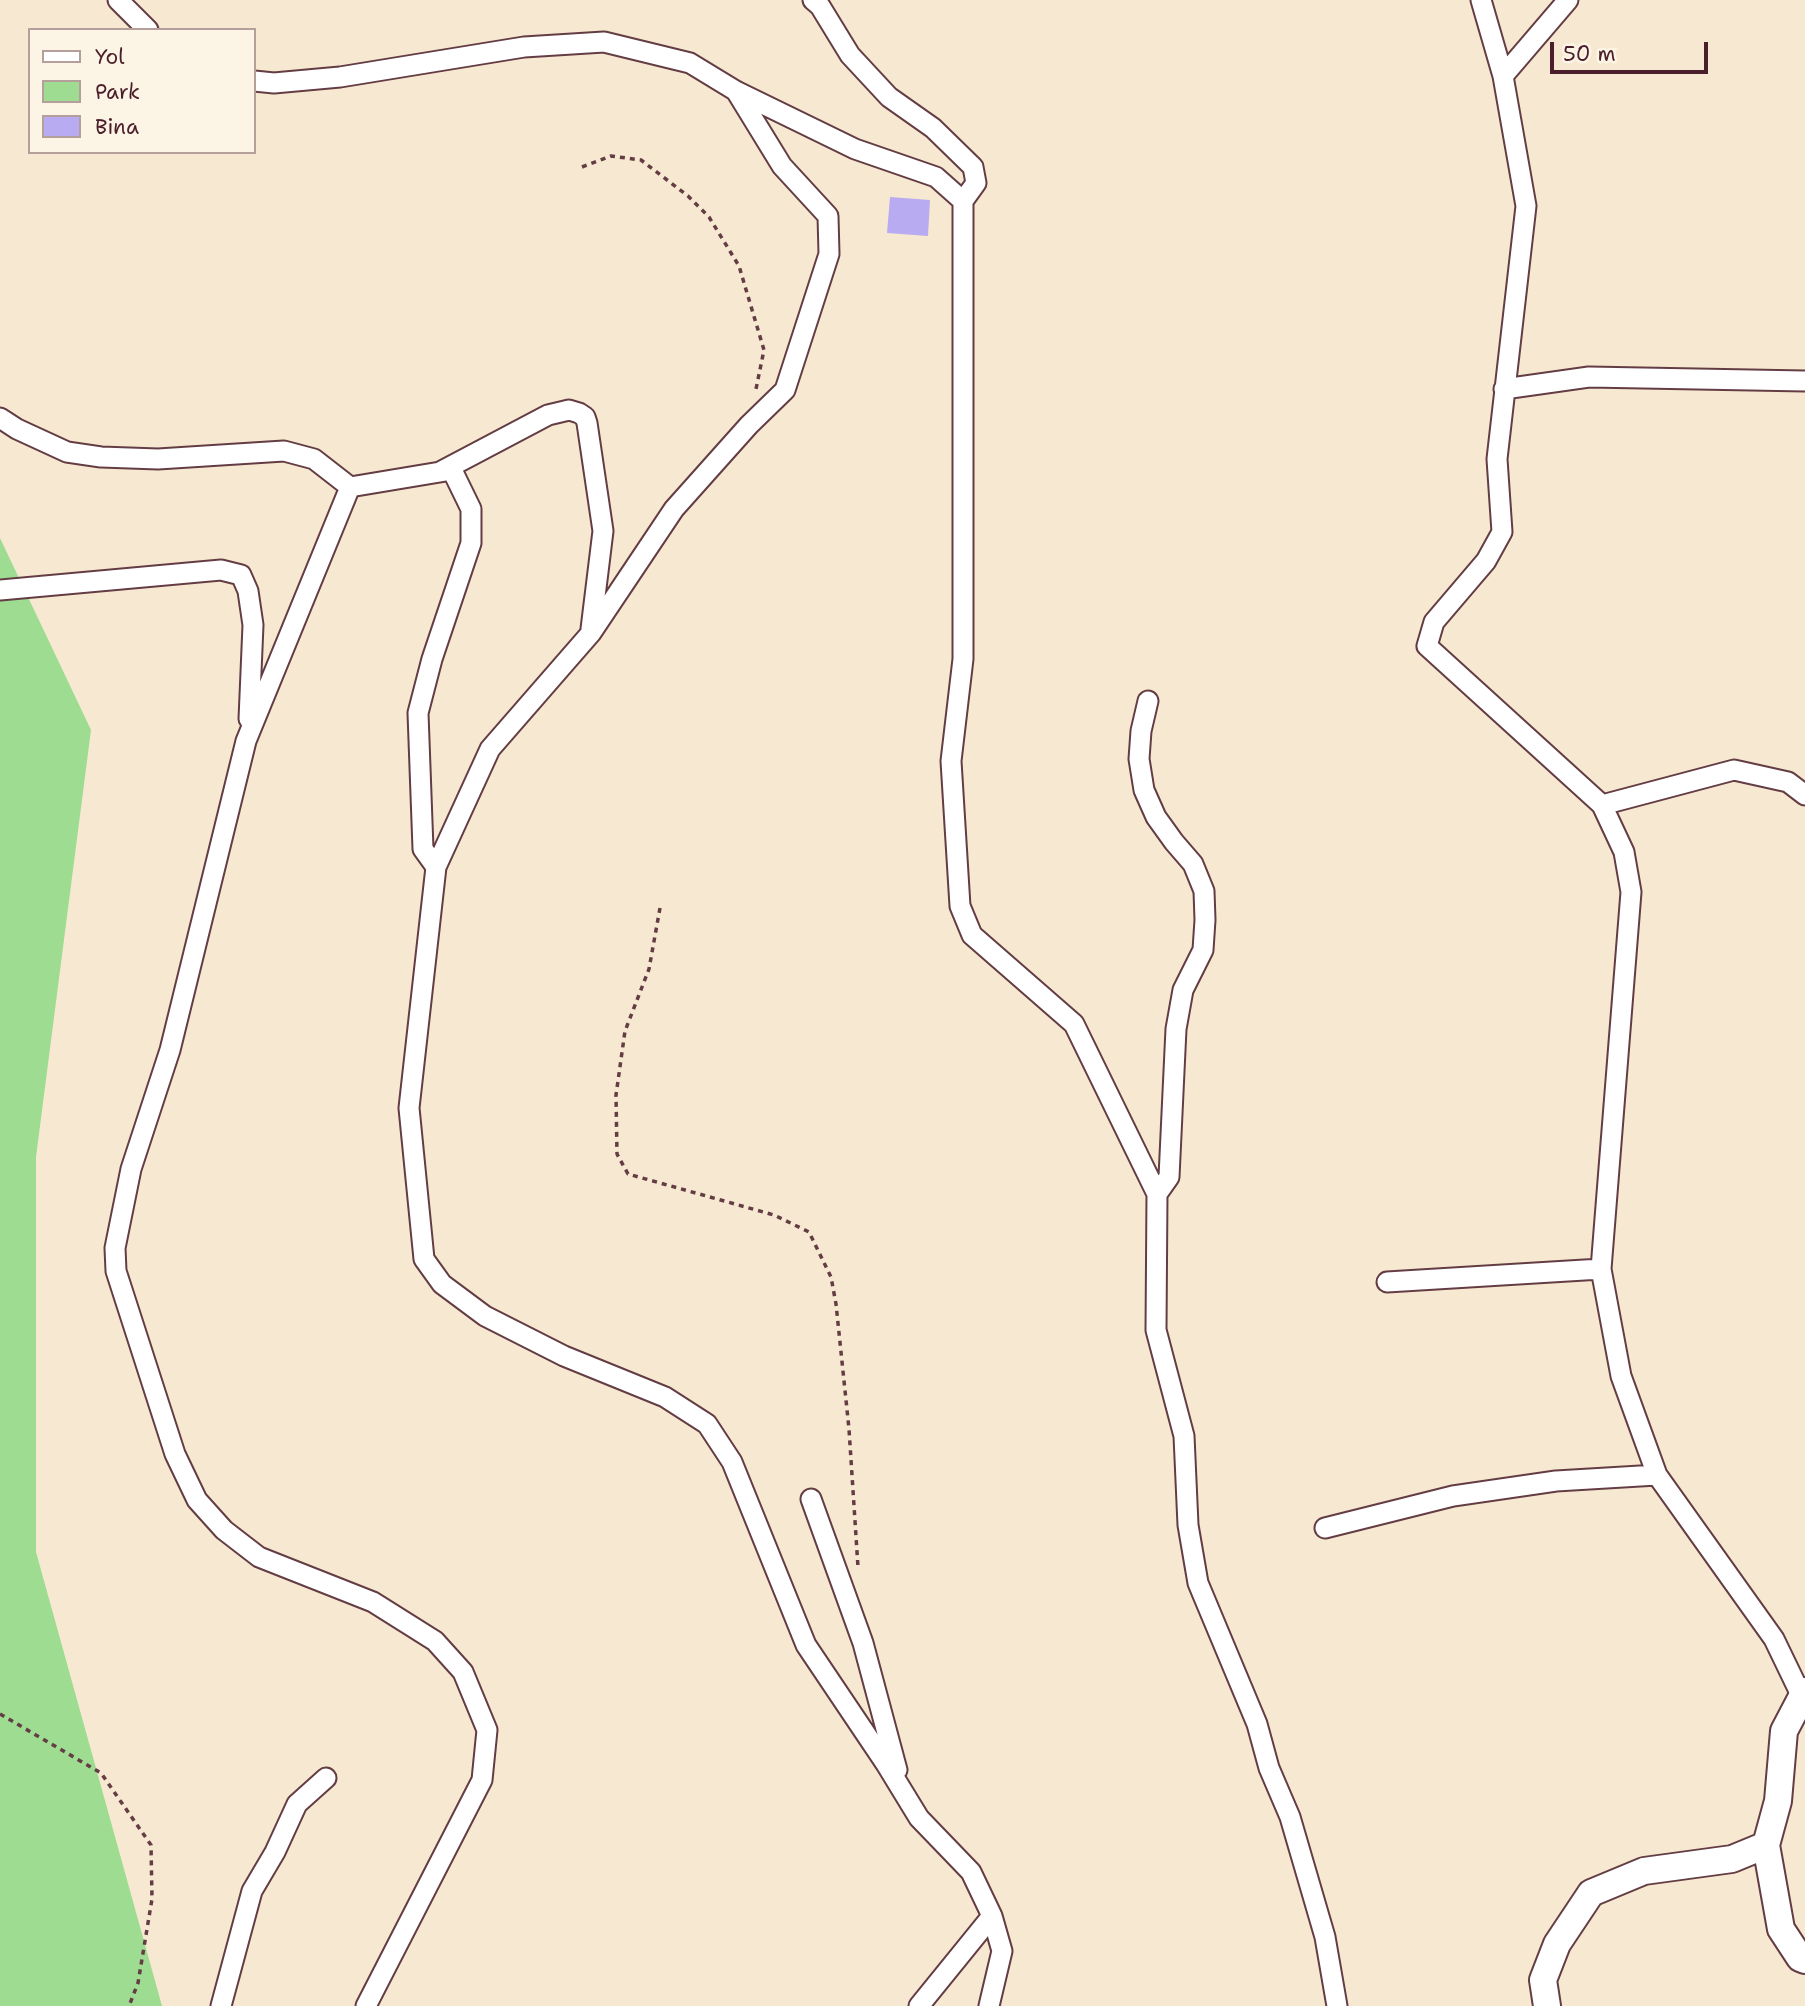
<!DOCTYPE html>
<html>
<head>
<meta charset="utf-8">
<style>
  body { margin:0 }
  #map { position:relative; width:1805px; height:2006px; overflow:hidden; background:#f7e9d1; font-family:"Shantell Sans",sans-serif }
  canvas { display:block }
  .legend { position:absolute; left:28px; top:28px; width:228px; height:126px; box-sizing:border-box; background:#fcf5e5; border:2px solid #b59f9b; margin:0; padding:9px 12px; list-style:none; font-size:21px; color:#4a1f2b }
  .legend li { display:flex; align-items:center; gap:14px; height:35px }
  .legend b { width:35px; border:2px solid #b59f9b }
  .scale { position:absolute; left:1550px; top:42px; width:158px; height:32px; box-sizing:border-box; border:4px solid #4a1f2b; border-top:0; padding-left:9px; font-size:21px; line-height:24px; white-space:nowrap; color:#4a1f2b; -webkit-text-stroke:5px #fcf5e5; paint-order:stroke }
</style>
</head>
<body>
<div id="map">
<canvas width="1805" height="2006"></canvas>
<ul class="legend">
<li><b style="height:9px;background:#fff"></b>Yol</li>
<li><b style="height:19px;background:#9ddc91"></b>Park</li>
<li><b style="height:19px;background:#b9abf2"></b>Bina</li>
</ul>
<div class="scale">50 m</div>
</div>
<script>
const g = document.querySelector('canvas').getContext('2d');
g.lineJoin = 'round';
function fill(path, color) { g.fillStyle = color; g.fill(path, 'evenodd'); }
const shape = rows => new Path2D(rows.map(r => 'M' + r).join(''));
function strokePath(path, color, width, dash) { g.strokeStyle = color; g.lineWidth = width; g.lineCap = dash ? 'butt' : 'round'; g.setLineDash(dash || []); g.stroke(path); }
fill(shape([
  [0,538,91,730,36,1157,36,1552,162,2006,0,2006]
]), '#9ddc91');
fill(shape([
  [890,197,930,200,928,236,887,233]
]), '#b9abf2');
const street = shape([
  [118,0,148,30],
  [813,0,820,6,850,55,889,97,933,128,973,167,976,183,963,201,963,659,951,761,960,906,972,935,1074,1024,1157,1194,1156,1330,1184,1436,1188,1525,1198,1583,1257,1724,1269,1768,1290,1817,1325,1937,1337,2006],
  [1481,0,1503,76,1526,206,1497,459,1502,532,1486,561,1434,622,1427,646,1602,805,1624,852,1631,892,1601,1269,1621,1376,1657,1475,1774,1639,1802,1697],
  [1503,76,1568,0],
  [254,81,274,83,340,77,524,47,604,42,690,63,736,91,855,149,936,177,963,201],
  [736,91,782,166,828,216,829,254,785,390,749,425,674,509,591,633,490,749,436,867,409,1108,424,1259,442,1284,485,1316,564,1356,665,1397,707,1424,732,1462,806,1645,886,1764,919,1818,971,1872,992,1916,1002,1951,989,2006],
  [1504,389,1589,377,1805,381],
  [0,418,17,429,67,452,101,457,158,459,284,451,314,459,350,487,440,472,548,415,569,410,579,413,585,417,587,423,603,531,591,629],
  [350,487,246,741,170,1050,131,1169,115,1248,116,1271,175,1454,197,1500,224,1530,259,1557,373,1602,435,1641,463,1672,487,1730,482,1780,366,2006],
  [0,590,221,570,241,575,248,591,253,625,249,719],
  [1148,701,1141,731,1139,759,1144,790,1156,817,1174,842,1193,864,1204,891,1205,920,1203,950,1183,990,1176,1029,1169,1177,1157,1194],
  [1602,805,1734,770,1788,782,1805,795],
  [436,867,423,849,418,713,432,659,471,543,471,509,452,470,440,472],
  [1387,1282,1601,1269],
  [811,1499,863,1643,897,1770],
  [1325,1528,1453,1496,1556,1481,1657,1475],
  [221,2006,252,1891,275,1852,297,1804,326,1778],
  [919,2006,992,1916]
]);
const secondary = shape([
  [1766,1845,1781,1929,1800,1958,1805,1960],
  [1547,2006,1543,1980,1557,1944,1591,1893,1644,1871,1732,1859,1766,1845,1778,1801,1784,1731,1805,1691]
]);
strokePath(street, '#643d44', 23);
strokePath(secondary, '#643d44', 30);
strokePath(shape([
  [582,167,611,156,641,160,688,196,709,217,739,266,764,350,756,389],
  [660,908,649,969,625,1031,616,1095,617,1154,628,1174,774,1215,809,1232,831,1277,836,1304,849,1429,858,1567],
  [0,1714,101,1773,151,1845,152,1899,138,1983,129,2006]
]), '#643d44', 3.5, [5, 5]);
strokePath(street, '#fff', 19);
strokePath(secondary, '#fff', 26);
</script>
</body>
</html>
